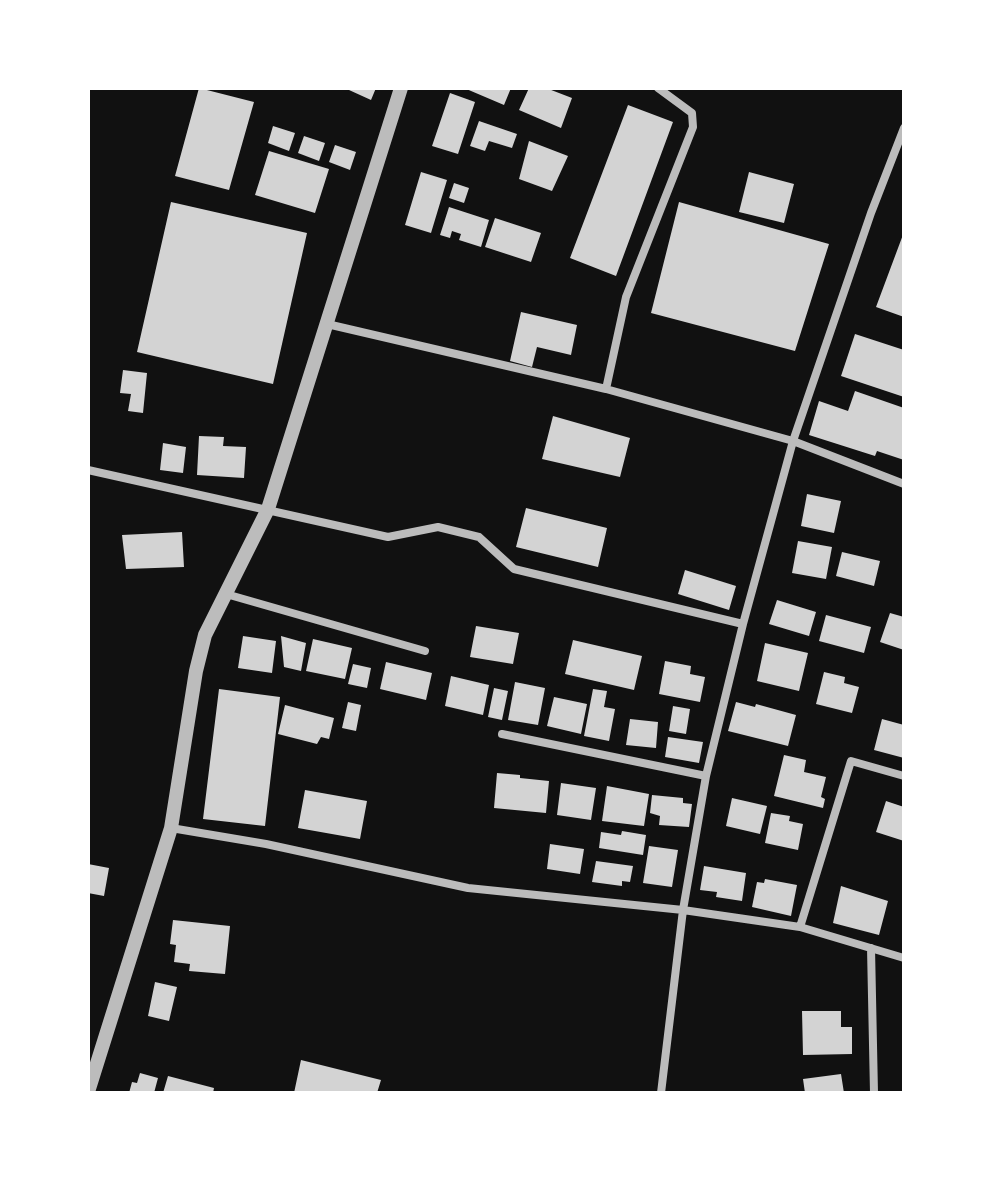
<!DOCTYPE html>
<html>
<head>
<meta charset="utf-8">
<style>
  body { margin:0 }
  #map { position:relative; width:992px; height:1181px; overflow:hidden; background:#111; font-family:Figtree,sans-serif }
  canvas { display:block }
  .frame { position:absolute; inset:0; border:90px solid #fff; pointer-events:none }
</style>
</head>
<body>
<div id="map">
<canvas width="992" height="1181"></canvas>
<div class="frame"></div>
</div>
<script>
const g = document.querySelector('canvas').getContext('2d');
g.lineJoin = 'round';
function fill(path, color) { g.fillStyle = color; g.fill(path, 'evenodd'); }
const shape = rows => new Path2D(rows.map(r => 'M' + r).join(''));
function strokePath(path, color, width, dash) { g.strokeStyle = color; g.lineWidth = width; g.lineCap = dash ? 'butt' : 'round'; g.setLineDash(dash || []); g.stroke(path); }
fill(shape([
  [199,88,254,102,229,190,175,176],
  [350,88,376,88,371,100,349,90],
  [464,88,511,88,504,105],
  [529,88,546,88,572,98,561,128,519,110],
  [450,93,475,102,458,154,432,146],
  [628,105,673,122,616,276,570,258],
  [479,121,517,134,512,148,489,141,485,151,470,146],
  [273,126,295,133,289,151,268,143],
  [304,136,325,143,319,161,298,153],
  [529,141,568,156,552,191,519,179],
  [335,145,356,152,350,170,329,162],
  [269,151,329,169,315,213,255,195],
  [421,172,447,180,431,233,405,225],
  [749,172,794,184,784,223,739,212],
  [454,183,469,188,464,203,449,198],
  [171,202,307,233,273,384,137,352],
  [679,202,829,244,795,351,651,313],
  [449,207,489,220,481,247,459,240,461,234,452,231,450,238,440,235],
  [495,218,541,233,531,262,485,247],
  [904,232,904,317,876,307],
  [521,312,577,325,571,355,537,347,532,367,510,361],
  [855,334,904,350,904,397,841,376],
  [123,370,147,373,143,413,128,411,131,394,120,393],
  [855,391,904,408,904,460,877,451,875,456,809,435,819,401,848,411],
  [553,416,630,438,620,477,542,459],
  [199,436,224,437,223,446,246,447,244,478,197,475],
  [163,443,186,447,183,473,160,470],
  [807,494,841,501,834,533,801,526],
  [526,508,607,528,598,567,516,547],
  [182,532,184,567,126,569,122,535],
  [798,541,832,547,826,579,792,573],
  [842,552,880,561,874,586,836,576],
  [685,570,736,586,729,610,678,594],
  [777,600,816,612,809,636,769,624],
  [890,613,904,617,904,650,880,642],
  [826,615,871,627,864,653,819,641],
  [476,626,519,633,513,664,470,657],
  [243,636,276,641,272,673,238,668],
  [281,636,306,643,301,671,284,667],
  [313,639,352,648,345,679,306,671],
  [573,640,642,656,634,690,565,674],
  [765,643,808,653,799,691,757,681],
  [665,661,691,666,690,674,705,677,700,702,659,694],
  [386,662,432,673,426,700,380,689],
  [353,664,371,668,367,688,348,684],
  [824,672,845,677,844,683,859,687,852,713,816,704],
  [451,676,489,685,483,715,445,706],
  [515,682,545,688,538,725,508,720],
  [494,688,508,691,502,720,488,717],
  [219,689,280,697,265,826,203,819],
  [593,689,607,691,604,707,615,709,609,741,584,736],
  [554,697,587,704,581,734,547,726],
  [348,702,361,705,356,731,342,728],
  [736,702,755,707,756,704,796,715,788,746,728,731],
  [285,705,334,718,329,739,321,737,317,744,278,734],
  [673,706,690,709,686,734,669,731],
  [630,719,658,722,656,748,626,745],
  [882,719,904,725,904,758,874,750],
  [668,737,703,742,699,763,665,757],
  [784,755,806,760,804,772,826,777,821,797,825,799,823,808,774,796],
  [497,773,520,775,520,778,549,781,546,813,494,808],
  [561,783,596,788,591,820,557,815],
  [607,786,649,794,644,826,602,821],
  [305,790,367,801,360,839,298,828],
  [652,795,683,798,683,803,692,804,689,827,659,825,660,816,650,813],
  [732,798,767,806,760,834,726,826],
  [886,801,904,807,904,841,876,832],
  [771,813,790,816,789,821,803,824,798,850,765,843],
  [622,831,646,835,643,855,599,848,601,832,621,835],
  [550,844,584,849,580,874,547,869],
  [649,846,678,850,672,887,643,883],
  [596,861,633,866,630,882,622,881,622,886,592,882],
  [88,864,109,868,104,896,88,893],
  [704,866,746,873,742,901,716,897,717,892,700,890],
  [765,879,797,885,791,916,752,907,757,882,764,883],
  [841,886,888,901,879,935,833,923],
  [173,920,230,926,225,974,189,971,190,964,174,962,176,945,170,944],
  [155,982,177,987,169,1021,148,1016],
  [802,1011,841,1011,841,1027,852,1027,852,1054,803,1055],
  [301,1060,381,1080,377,1093,294,1093],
  [140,1073,158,1078,154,1093,129,1093,132,1082,137,1083],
  [841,1074,844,1093,805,1093,803,1079],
  [168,1076,214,1088,213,1093,163,1093]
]), '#d3d3d3');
strokePath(shape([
  [327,324,606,389,793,441,904,484],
  [606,389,626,297,693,127,692,113,658,88],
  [88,470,388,537,438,527,479,537,514,569,743,624],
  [226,594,425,651],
  [502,734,706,776],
  [171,828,266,844,468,888,683,910,800,927,904,958],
  [800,927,851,761,904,776],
  [871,948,874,1093],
  [661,1093,683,910,706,776,743,624,793,441,871,213,904,128]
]), '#bcbcbc', 8);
strokePath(shape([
  [88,1092,171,828,196,671,205,635,268,509,401,88]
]), '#bcbcbc', 14);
</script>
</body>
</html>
